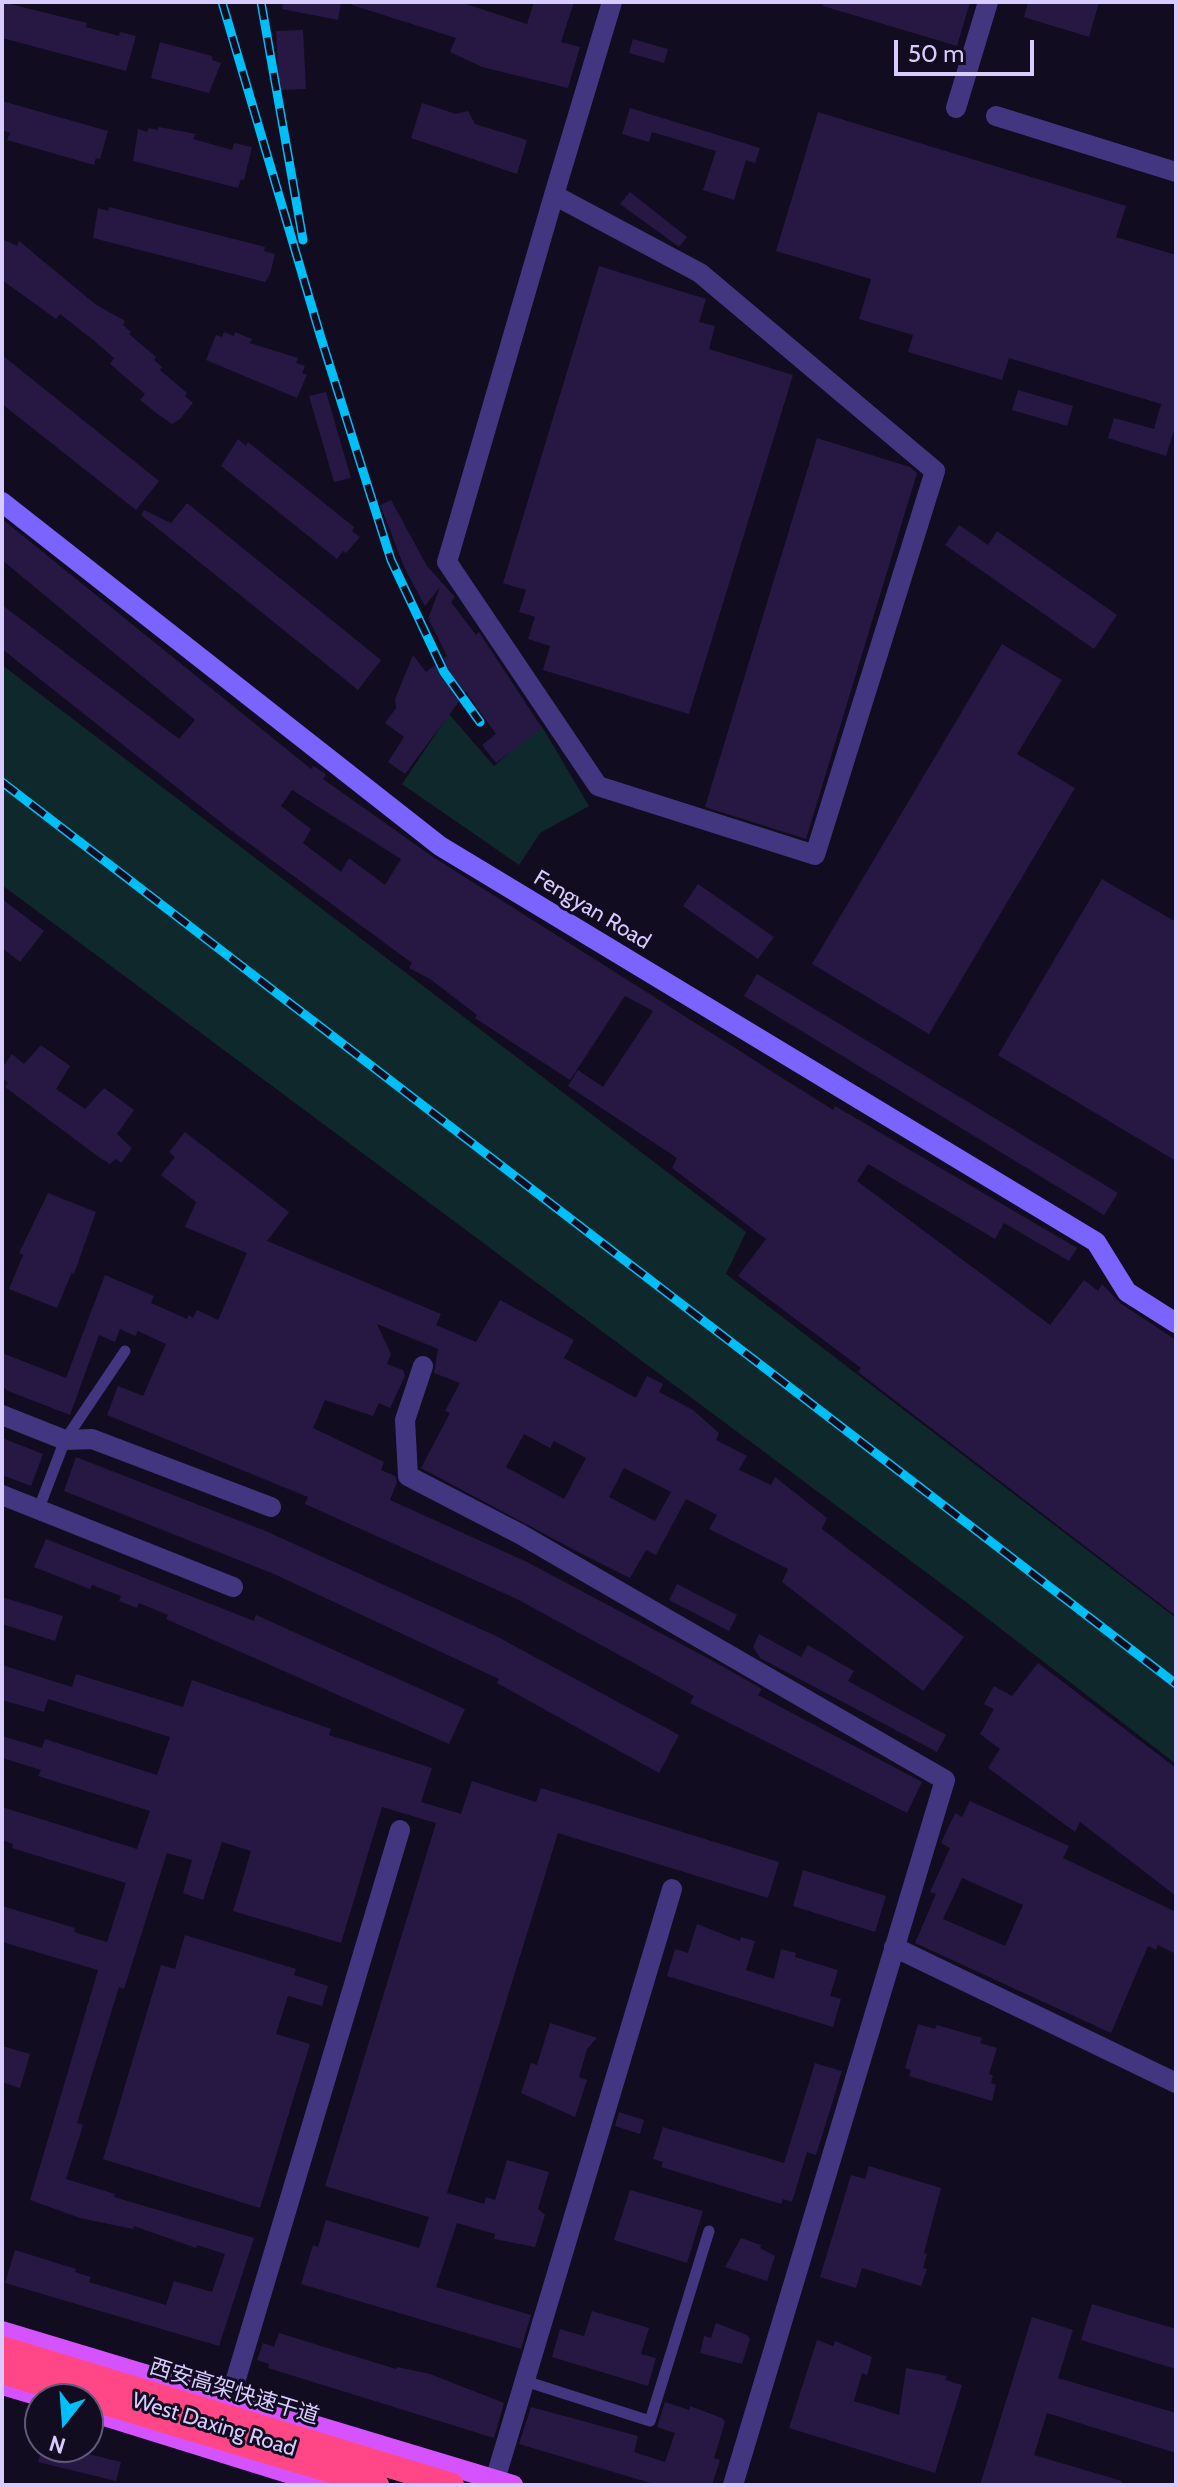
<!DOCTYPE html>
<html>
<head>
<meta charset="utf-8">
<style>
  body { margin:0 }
  #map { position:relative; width:1178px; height:2487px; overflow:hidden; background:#120c20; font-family:Cabin,sans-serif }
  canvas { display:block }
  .frame { position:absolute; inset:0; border:4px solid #d8ccff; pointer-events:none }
  .north { position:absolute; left:24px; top:2383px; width:80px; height:80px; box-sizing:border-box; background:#120c20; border:2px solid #615979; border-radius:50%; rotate:197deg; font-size:22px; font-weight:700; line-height:32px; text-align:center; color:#d8ccff }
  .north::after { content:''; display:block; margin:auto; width:28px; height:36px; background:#00bef7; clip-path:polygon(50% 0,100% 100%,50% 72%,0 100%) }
  .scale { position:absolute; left:894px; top:40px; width:140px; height:36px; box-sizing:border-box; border:4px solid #d8ccff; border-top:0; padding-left:10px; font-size:24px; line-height:28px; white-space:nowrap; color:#d8ccff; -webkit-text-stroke:6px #120c20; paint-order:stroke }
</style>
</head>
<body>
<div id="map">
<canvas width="1178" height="2487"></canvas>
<div class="frame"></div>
<div class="north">N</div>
<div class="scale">50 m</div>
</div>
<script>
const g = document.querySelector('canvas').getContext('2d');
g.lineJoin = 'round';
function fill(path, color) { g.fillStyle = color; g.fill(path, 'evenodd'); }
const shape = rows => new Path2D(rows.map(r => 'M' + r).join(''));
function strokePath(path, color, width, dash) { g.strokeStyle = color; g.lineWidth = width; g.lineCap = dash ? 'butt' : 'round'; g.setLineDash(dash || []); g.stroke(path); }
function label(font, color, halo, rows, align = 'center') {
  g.font = font + ' Cabin,"Noto Sans SC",sans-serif'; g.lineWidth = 6; g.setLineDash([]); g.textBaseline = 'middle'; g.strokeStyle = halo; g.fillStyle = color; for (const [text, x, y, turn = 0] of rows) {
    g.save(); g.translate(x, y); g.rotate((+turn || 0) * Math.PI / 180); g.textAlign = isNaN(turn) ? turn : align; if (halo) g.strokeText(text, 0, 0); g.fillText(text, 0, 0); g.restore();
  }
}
fill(shape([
  [2,665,746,1232,726,1274,1176,1618,1176,1764,970,1605,2,885],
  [449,714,494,766,541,725,589,806,540,833,519,865,402,784]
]), '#0f282b');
fill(shape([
  [2,2,87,23,86,27,119,36,120,32,136,36,126,71,2,38],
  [283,2,341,2,338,20,282,9],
  [352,2,460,2,527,24,534,2,574,2,561,42,580,47,568,88,482,67,450,52,456,38,352,5],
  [824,2,970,2,957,46,823,6],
  [1028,2,1099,2,1089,37,1024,17],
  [303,30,306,89,279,90,276,31],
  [633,39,668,49,664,63,629,53],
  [160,42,212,56,212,60,221,63,209,93,151,78],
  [2,101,108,131,100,159,96,158,94,165,7,140,10,133,2,130],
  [422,103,456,114,468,111,475,124,527,140,517,174,411,138],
  [630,108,760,148,755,163,746,160,734,200,703,190,716,151,652,132,649,142,622,134],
  [818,112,1126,206,1116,237,1176,255,1176,424,1166,456,1108,438,1114,418,1154,429,1161,404,1009,358,1002,380,908,352,913,335,859,319,871,279,776,251],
  [159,127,196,134,193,139,232,150,234,143,252,147,244,180,241,179,238,188,133,161,138,129,147,132,149,128,158,130],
  [630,192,687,237,679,247,620,204],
  [109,207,265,247,264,251,275,254,270,274,265,282,93,238,98,208,108,211],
  [2,239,17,246,19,241,95,304,125,321,123,325,131,332,129,334,156,357,154,360,162,367,160,370,187,393,185,396,193,403,180,419,172,424,159,415,140,400,145,394,110,364,114,358,92,339,60,314,56,319,2,280],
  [599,266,706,299,699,322,715,326,709,349,793,375,689,714,543,670,550,646,528,639,535,617,519,612,526,590,503,583],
  [224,332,234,336,235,332,252,339,250,343,298,358,296,363,305,366,302,373,307,375,297,398,206,360,216,335,222,337],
  [2,355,159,481,136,510,2,404],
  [1018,390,1073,406,1067,426,1012,410],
  [326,392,351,478,334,482,309,396],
  [817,438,910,467,917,473,806,839,705,807],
  [238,439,246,446,248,442,354,527,352,531,360,537,346,553,343,551,337,559,221,466],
  [391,500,427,566,455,597,451,602,476,635,479,632,542,728,496,763,482,745,496,734,466,692,405,774,388,762,404,737,385,723,396,708,395,699,413,655,426,672,447,656,429,620,432,618,428,619,440,587,425,606,405,569,380,505],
  [187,503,381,660,358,690,141,515,144,510,171,523],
  [2,519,311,769,313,766,326,774,323,779,433,857,833,1110,835,1106,1077,1248,1069,1261,1004,1223,995,1239,868,1164,857,1181,1050,1325,1084,1280,1098,1291,1102,1284,1120,1303,1176,1340,1176,1616,858,1372,861,1368,738,1276,766,1239,672,1168,677,1158,568,1086,578,1070,603,1087,653,1011,625,996,570,1080,475,1018,477,1015,430,979,409,968,412,963,228,828,2,649,2,605,179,739,195,720,2,560],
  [292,790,401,859,385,885,349,858,341,872,303,843,311,829,281,806],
  [959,525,988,545,997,531,1117,615,1094,649,945,545],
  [1002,644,1062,680,1017,754,1075,788,929,1034,812,964],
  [1102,879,1176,922,1176,1161,998,1055],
  [698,884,774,937,758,959,683,906],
  [2,899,44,931,20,962,2,948],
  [757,974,1118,1193,1104,1215,744,996],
  [41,1045,70,1066,56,1089,85,1109,104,1088,134,1110,117,1134,132,1148,121,1163,116,1159,110,1164,100,1158,5,1087,8,1083,2,1078,2,1068,12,1054,24,1064],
  [185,1132,289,1212,267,1241,441,1314,436,1325,476,1342,500,1300,574,1340,564,1358,636,1398,647,1376,663,1384,659,1392,693,1410,719,1433,716,1440,747,1456,739,1470,771,1485,775,1477,827,1518,822,1529,964,1637,923,1691,782,1582,788,1569,709,1529,717,1515,686,1499,656,1555,646,1550,630,1578,580,1553,421,1468,450,1413,445,1411,460,1383,434,1373,438,1349,377,1324,391,1354,387,1364,403,1370,405,1376,390,1408,379,1403,373,1416,325,1400,313,1428,384,1462,381,1470,395,1476,397,1482,390,1500,527,1562,713,1661,762,1689,758,1695,922,1782,907,1813,690,1703,694,1696,517,1599,305,1504,308,1497,107,1415,118,1386,143,1396,166,1344,138,1331,135,1336,120,1329,115,1342,99,1335,70,1415,8,1391,2,1386,2,1353,66,1378,105,1275,154,1296,151,1303,187,1319,189,1315,193,1318,197,1310,218,1320,247,1253,185,1227,196,1202,161,1175,175,1157,169,1152],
  [524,1434,550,1448,554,1441,586,1458,564,1499,506,1467],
  [624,1468,671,1492,655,1521,609,1497],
  [48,1193,96,1212,74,1274,72,1272,57,1308,9,1289,23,1255,19,1253],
  [2,1438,43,1454,31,1486,2,1475],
  [76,1457,268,1532,496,1636,679,1735,659,1773,497,1683,499,1679,274,1574,64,1491],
  [46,1539,254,1621,256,1615,465,1709,449,1744,166,1619,168,1615,139,1603,137,1608,119,1601,121,1596,92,1585,90,1589,34,1567],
  [677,1584,737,1615,729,1631,669,1600],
  [2,1597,63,1616,55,1641,2,1624],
  [759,1634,801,1657,808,1645,854,1671,848,1681,946,1735,937,1752,760,1658,753,1647],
  [1038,1663,1176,1768,1176,1896,1080,1822,1075,1832,988,1768,1000,1749,980,1734,994,1709,984,1704,994,1686,1012,1696],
  [2,1665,72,1687,76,1674,183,1707,192,1680,331,1729,329,1735,432,1768,421,1802,461,1814,472,1781,536,1802,541,1788,779,1862,768,1898,558,1833,447,2193,484,2204,486,2197,495,2200,507,2160,549,2172,538,2209,545,2215,535,2247,494,2239,495,2234,457,2223,436,2287,531,2315,521,2349,301,2284,313,2245,318,2247,326,2220,419,2248,429,2217,325,2186,436,1823,382,1807,341,1943,233,1911,251,1851,222,1842,203,1900,183,1893,192,1860,167,1853,124,1989,119,1987,77,2123,83,2125,66,2179,115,2194,114,2197,254,2238,219,2346,5,2283,15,2250,76,2269,75,2272,91,2277,89,2282,166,2305,174,2281,212,2292,225,2254,197,2245,196,2248,134,2226,133,2229,80,2218,30,2200,98,1970,2,1942,2,1906,75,1928,74,1932,107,1942,126,1883,12,1848,13,1844,2,1840,2,1807,137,1849,150,1811,38,1776,41,1770,2,1758,2,1736,42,1748,45,1739,157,1775,170,1737,48,1699,44,1712,2,1700],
  [970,1801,1069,1846,1063,1858,1176,1912,1176,1954,1158,1945,1156,1950,1148,1946,1111,2033,915,1943,936,1894,930,1892,950,1848,941,1843,955,1813,962,1817],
  [962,1878,1023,1905,1005,1946,943,1919],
  [803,1870,886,1896,875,1932,793,1906],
  [697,1924,740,1941,741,1937,755,1941,746,1970,774,1979,781,1949,796,1953,795,1957,838,1970,830,1996,841,1999,833,2027,667,1976,675,1949,688,1953],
  [185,1935,296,1969,294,1975,328,1986,322,2006,288,1996,276,2034,310,2044,260,2208,103,2159,161,1965,175,1969],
  [550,2023,597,2038,587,2049,579,2077,587,2080,575,2117,521,2093,531,2063,537,2065],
  [918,2024,935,2029,937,2025,982,2038,980,2043,997,2048,989,2074,993,2076,991,2083,996,2085,992,2101,909,2076,911,2070,905,2068],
  [2,2046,30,2054,20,2088,2,2082],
  [815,2063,842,2071,816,2155,807,2152,792,2202,783,2199,781,2204,661,2167,663,2162,653,2159,663,2127,784,2163],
  [619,2112,644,2120,640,2134,615,2126],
  [869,2166,941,2188,924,2253,927,2254,923,2268,927,2269,921,2286,862,2268,856,2288,820,2277,851,2175,865,2179],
  [630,2190,703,2211,687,2263,614,2240],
  [741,2238,761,2245,760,2248,775,2256,767,2281,725,2267],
  [1092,2304,1176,2329,1176,2369,1081,2340],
  [592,2311,649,2328,641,2354,656,2358,648,2386,552,2357,560,2329,584,2336],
  [1032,2317,1073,2330,1058,2378,1176,2413,1176,2453,1047,2413,1034,2455,1122,2481,1121,2485,980,2485],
  [716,2323,747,2335,750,2339,742,2364,700,2353,704,2336,711,2338],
  [279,2333,396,2369,397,2367,430,2374,504,2403,494,2438,268,2368,269,2364,257,2360,263,2343,274,2347],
  [817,2340,833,2346,835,2341,872,2357,867,2375,862,2373,854,2401,899,2415,906,2368,947,2376,945,2380,962,2385,935,2473,789,2428],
  [665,2402,689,2410,690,2406,722,2418,725,2422,714,2458,720,2460,712,2485,657,2485,519,2444,531,2407,638,2436,634,2452,665,2462,675,2433,657,2427],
  [42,2447,59,2447,121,2462,116,2481,38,2462]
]), '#261842');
strokePath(shape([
  [39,1508,65,1440,125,1351],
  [525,2381,650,2421,709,2231]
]), '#423681', 11);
strokePath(shape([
  [956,108,988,2],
  [996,116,1176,172],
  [554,195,700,273,935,471,815,855,598,786,447,562,554,195,612,2],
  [423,1366,405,1420,408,1476,520,1534,945,1780,733,2485],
  [2,1415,65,1440,92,1439,271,1507],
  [2,1495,233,1587],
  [894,1947,1176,2083],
  [230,2399,400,1830],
  [495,2480,672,1889]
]), '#423681', 20);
strokePath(shape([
  [2,502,440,846,1096,1242,1127,1292,1176,1323]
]), '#7b63ff', 20);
strokePath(shape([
  [2,2331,513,2485],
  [2,2385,49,2399],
  [88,2411,326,2485]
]), '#d553ff', 20);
strokePath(shape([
  [2,2348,452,2485],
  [2,2372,377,2485]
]), '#ff4787', 24);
const rail = shape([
  [222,2,321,338,391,560,444,672,480,722],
  [261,2,303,240],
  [2,782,1176,1684]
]);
strokePath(rail, '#00bef7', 9);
strokePath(rail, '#120c20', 6, [18]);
label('22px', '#d8ccff', '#120c20', [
  ["Fengyan Road",592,910,31],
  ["西安高架快速干道",234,2392,17],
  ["West Daxing Road",214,2425,17]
]);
</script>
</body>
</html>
